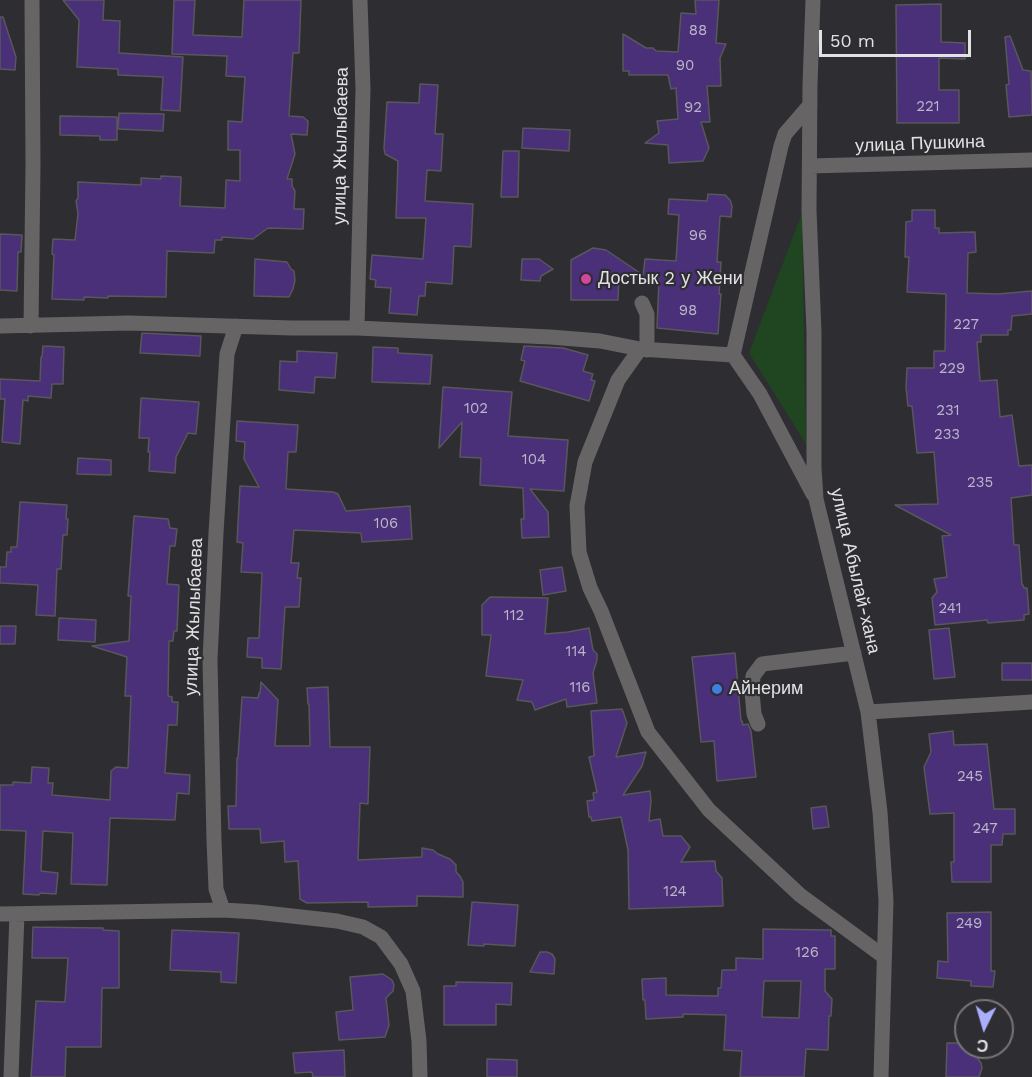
<!DOCTYPE html>
<html>
<head>
<meta charset="utf-8">
<style>
  body { margin:0 }
  #map { position:relative; width:1032px; height:1077px; overflow:hidden; background:#2e2d31; font-family:"Work Sans",sans-serif }
  canvas { display:block }
  .north { position:absolute; left:954px; top:999px; width:60px; height:60px; box-sizing:border-box; background:#2e2d31; border:2px solid #767578; border-radius:50%; rotate:185deg; font-size:16px; font-weight:700; line-height:24px; text-align:center; color:#e2e1e3 }
  .north::after { content:''; display:block; margin:auto; width:21px; height:27px; background:#abaffb; clip-path:polygon(50% 0,100% 100%,50% 72%,0 100%) }
  .scale { position:absolute; left:819px; top:30px; width:152px; height:27px; box-sizing:border-box; border:3px solid #e2e1e3; border-top:0; padding-left:8px; font-size:18px; line-height:21px; white-space:nowrap; color:#e2e1e3; -webkit-text-stroke:4px #2e2d31; paint-order:stroke }
</style>
</head>
<body>
<div id="map">
<canvas width="1032" height="1077"></canvas>
<div class="north">С</div>
<div class="scale">50 m</div>
</div>
<script>
const g = document.querySelector('canvas').getContext('2d');
g.lineJoin = 'round';
function fill(path, color) { g.fillStyle = color; g.fill(path, 'evenodd'); }
const shape = rows => new Path2D(rows.map(r => 'M' + r).join(''));
function strokePath(path, color, width, dash) { g.strokeStyle = color; g.lineWidth = width; g.lineCap = dash ? 'butt' : 'round'; g.setLineDash(dash || []); g.stroke(path); }
function label(font, color, halo, rows, align = 'center') {
  g.font = font + ' "Work Sans",sans-serif'; g.lineWidth = 4.5; g.setLineDash([]); g.textBaseline = 'middle'; g.strokeStyle = halo; g.fillStyle = color; for (const [text, x, y, turn = 0] of rows) {
    g.save(); g.translate(x, y); g.rotate((+turn || 0) * Math.PI / 180); g.textAlign = isNaN(turn) ? turn : align; if (halo) g.strokeText(text, 0, 0); g.fillText(text, 0, 0); g.restore();
  }
}
fill(shape([
  [802,213,806,444,749,353]
]), '#1f4521');
const building = shape([
  [63,0,104,0,103,20,120,21,119,53,183,57,180,111,161,110,163,77,118,75,118,69,77,67,79,20,63,0],
  [174,0,195,0,193,35,242,37,244,0,301,0,299,53,293,53,289,116,303,117,308,121,307,135,291,134,295,154,287,179,292,179,292,186,295,191,294,209,304,209,303,229,268,228,253,239,222,237,222,240,215,240,214,253,167,251,166,297,108,296,108,298,84,297,84,300,52,299,54,255,52,254,53,239,75,240,78,214,76,201,78,198,78,182,141,185,141,178,161,179,161,176,181,177,180,206,225,208,226,180,240,181,240,150,228,150,228,121,242,122,245,77,226,76,227,56,172,54,174,0],
  [695,0,719,0,716,43,726,44,720,58,721,86,707,86,710,122,701,122,709,148,703,161,669,163,668,145,645,143,659,133,657,121,678,119,676,88,671,89,668,75,629,75,629,71,623,71,623,34,646,48,653,48,656,51,678,52,681,13,696,14,695,0],
  [941,4,941,42,965,43,965,59,939,58,939,90,959,90,959,123,897,123,896,5,941,4],
  [0,17,3,17,16,57,15,70,0,69,0,17],
  [1010,36,1023,70,1031,71,1032,115,1009,117,1006,85,1009,84,1005,37,1010,36],
  [420,84,438,85,435,134,443,134,441,171,427,170,425,201,473,204,471,247,454,246,452,284,426,282,425,296,419,296,417,315,389,313,391,288,375,287,376,280,370,279,372,255,423,259,426,218,396,218,398,161,385,154,384,148,387,102,419,103,420,84],
  [119,113,164,114,163,131,118,129,119,113],
  [60,116,117,117,117,140,100,140,100,136,60,135,60,116],
  [523,128,570,130,569,151,522,148,523,128],
  [503,151,519,151,518,197,501,197,503,151],
  [708,194,725,195,730,200,732,206,731,217,720,216,717,262,721,262,719,294,721,294,718,334,657,328,659,280,619,277,618,300,571,300,571,260,593,248,606,250,643,275,645,259,676,261,679,215,668,214,669,199,707,201,708,194],
  [912,210,935,210,935,228,939,228,939,233,975,232,976,252,968,253,967,293,998,294,1032,291,1032,314,1012,316,1011,330,1008,330,1008,335,981,335,981,342,977,342,980,381,997,380,1000,417,1012,415,1019,466,1032,465,1032,495,1011,498,1014,545,1019,545,1022,585,1023,585,1024,588,1027,588,1029,614,1024,615,1024,620,988,623,987,620,935,625,932,598,937,592,934,579,947,577,942,536,951,535,895,505,938,504,934,452,917,453,912,406,908,406,906,387,907,368,934,368,934,351,945,351,946,294,907,292,909,257,905,257,906,222,912,221,912,210],
  [0,234,22,235,21,252,18,252,17,291,0,290,0,234],
  [255,259,287,262,291,269,294,271,295,280,293,289,289,297,254,296,255,259],
  [522,259,539,259,553,269,541,276,540,281,521,280,522,259],
  [142,333,201,336,200,356,140,353,142,333],
  [43,346,64,347,63,384,52,384,51,398,28,396,28,401,23,400,20,444,2,442,5,399,0,399,0,379,40,381,41,357,42,357,43,346],
  [524,346,563,348,588,355,583,371,593,374,591,380,595,381,589,401,520,381,525,361,521,360,524,346],
  [373,347,398,348,398,353,432,355,430,384,372,382,373,347],
  [297,351,337,353,335,378,315,377,314,393,279,390,280,361,297,362,297,351],
  [443,387,512,392,508,436,568,440,564,491,530,489,548,512,549,537,522,538,521,519,524,519,523,488,480,485,481,458,460,457,462,422,439,448,443,387],
  [141,398,199,402,196,434,188,433,176,457,175,473,149,471,150,452,148,452,149,438,139,438,141,398],
  [237,421,298,425,296,452,288,452,286,489,333,492,338,494,346,511,410,506,412,539,362,542,361,533,294,530,291,563,299,563,297,578,301,578,299,607,285,607,281,669,262,668,262,658,247,657,248,638,259,638,262,573,241,572,243,543,237,542,240,486,259,487,244,459,245,442,236,441,237,421],
  [78,458,111,460,111,475,77,474,78,458],
  [20,502,67,505,66,519,68,519,67,535,63,535,61,569,57,569,55,616,36,615,38,585,0,583,0,567,6,567,7,552,11,552,11,547,17,547,20,502],
  [134,516,168,519,170,528,177,529,175,546,170,546,167,584,179,585,177,631,174,631,173,641,169,641,168,696,172,697,172,702,178,702,177,725,168,725,165,773,190,775,189,794,177,793,175,820,110,818,107,885,71,884,73,833,43,831,41,871,58,873,56,894,40,893,39,895,23,894,26,831,0,830,0,785,13,785,13,782,31,783,32,767,49,768,48,783,53,783,52,795,110,800,111,771,116,767,128,768,131,696,125,696,127,657,92,646,129,641,131,596,128,596,134,516],
  [562,567,566,591,543,595,540,570,562,567],
  [490,597,548,598,545,634,568,632,589,628,593,650,597,654,597,660,593,673,597,703,567,707,566,699,535,710,532,702,517,700,523,680,486,676,491,635,482,635,482,605,490,597],
  [59,618,96,620,95,642,58,640,59,618],
  [0,626,16,626,15,644,0,644,0,626],
  [949,628,955,677,934,679,929,630,949,628],
  [735,653,741,721,742,721,743,725,748,724,751,731,756,777,717,781,714,741,701,742,692,657,735,653],
  [1002,663,1032,663,1032,680,1002,680,1002,663],
  [261,682,278,700,275,746,310,746,309,704,308,704,307,688,328,687,330,747,370,747,368,804,360,803,358,860,422,857,422,848,433,850,438,854,450,859,456,865,456,872,460,876,463,882,463,897,417,896,417,906,368,907,368,902,307,903,300,899,298,861,285,862,284,841,261,843,260,829,229,829,228,806,236,806,237,758,238,758,242,697,258,698,259,693,260,693,261,682],
  [622,709,627,723,616,757,646,752,642,766,623,795,650,791,651,801,649,821,660,819,663,836,681,836,690,847,681,862,715,861,716,871,722,878,723,906,629,909,628,850,621,817,592,821,591,817,589,817,587,801,594,800,593,793,597,792,589,757,594,756,591,711,622,709],
  [953,731,954,745,987,744,994,809,1015,809,1015,834,1003,834,1002,845,991,845,991,882,952,882,951,862,954,862,954,813,930,814,924,767,931,752,929,734,953,731],
  [826,806,829,827,813,829,811,808,826,806],
  [472,902,518,905,515,946,484,944,484,946,468,945,472,902],
  [991,912,991,971,995,971,993,987,971,986,971,981,937,978,938,961,948,962,947,913,991,912],
  [33,927,103,928,103,930,119,931,119,988,102,988,101,1047,66,1047,65,1077,31,1077,36,1001,65,1002,68,958,32,958,33,927],
  [763,929,831,930,831,936,835,936,835,969,825,969,825,991,832,999,831,1016,829,1016,828,1050,806,1049,804,1077,740,1077,742,1051,724,1050,726,1015,683,1014,683,1017,646,1019,645,1000,643,1000,642,979,666,978,666,995,718,996,718,988,721,988,722,970,736,970,736,958,763,959,763,929],
  [764,981,801,981,799,1018,762,1017,764,981],
  [172,930,239,933,236,983,221,982,221,972,170,970,172,930],
  [540,952,547,952,552,954,555,959,554,974,530,972,540,952],
  [383,974,392,980,394,985,393,991,386,998,389,1025,385,1037,339,1040,336,1012,353,1010,350,977,383,974],
  [456,982,512,983,511,1005,496,1004,496,1025,444,1025,444,986,456,986,456,982],
  [947,1043,966,1043,966,1047,979,1047,978,1059,981,1063,982,1068,979,1077,946,1077,947,1043],
  [344,1050,345,1077,313,1077,312,1072,295,1073,293,1053,344,1050],
  [487,1059,517,1060,517,1077,487,1077,487,1059]
]);
fill(building, '#4a3078');
strokePath(building, '#58575b', 1.5);
strokePath(shape([
  [813,0,810,85,809,210,814,332,814,468,816,499,868,712,880,812,886,901,881,1077],
  [810,105,785,134,781,146,733,355,760,394,813,494],
  [810,166,1032,160],
  [642,303,647,314,647,350],
  [0,326,129,323,292,328,357,328,550,337,600,341,640,349,733,355],
  [31,326,33,165,32,0],
  [357,328,363,89,360,0],
  [640,349,618,380,585,462,577,506,579,552,590,588,601,611,648,732,709,810,800,895,883,956],
  [868,712,1032,702],
  [758,724,754,714,752,692,753,676,762,664,854,653],
  [223,910,216,889,214,840,210,660,216,533,227,354,236,326],
  [0,914,223,910,256,912,337,921,363,927,381,937,401,964,413,991,419,1041,420,1077],
  [11,1077,17,914]
]), '#666464', 15);
for (const [x, y, r, color] of [
  [586,279,6,"#d1479c"],
  [717,689,6,"#3f7fe0"]
]) { const dot = new Path2D(); dot.arc(x, y, r, 0, 2 * Math.PI); g.fillStyle = color; g.fill(dot); strokePath(dot, '#2e2d31', 2); }
label('15px', '#bcb5c8', null, [
  ["88",698,31],
  ["90",685,66],
  ["221",928,107],
  ["92",693,108],
  ["96",698,236],
  ["98",688,311],
  ["227",966,325],
  ["229",952,369],
  ["102",476,409],
  ["231",948,411],
  ["233",947,435],
  ["104",534,460],
  ["235",980,483],
  ["106",386,524],
  ["241",950,609],
  ["112",514,616],
  ["114",576,652],
  ["116",580,688],
  ["245",970,777],
  ["247",985,829],
  ["124",675,892],
  ["249",969,924],
  ["126",807,953]
]);
label('18px', '#e2e1e3', '#2e2d31', [
  ["улица Пушкина",920,144,-2],
  ["улица Жылыбаева",341,146,-89],
  ["улица Абылай-хана",855,571,77],
  ["улица Жылыбаева",194,617,-88]
]);
label('18px', '#e2e1e3', '#2e2d31', [
  ["Достык 2 у Жени",598,279],
  ["Айнерим",729,689]
], 'left');
</script>
</body>
</html>
